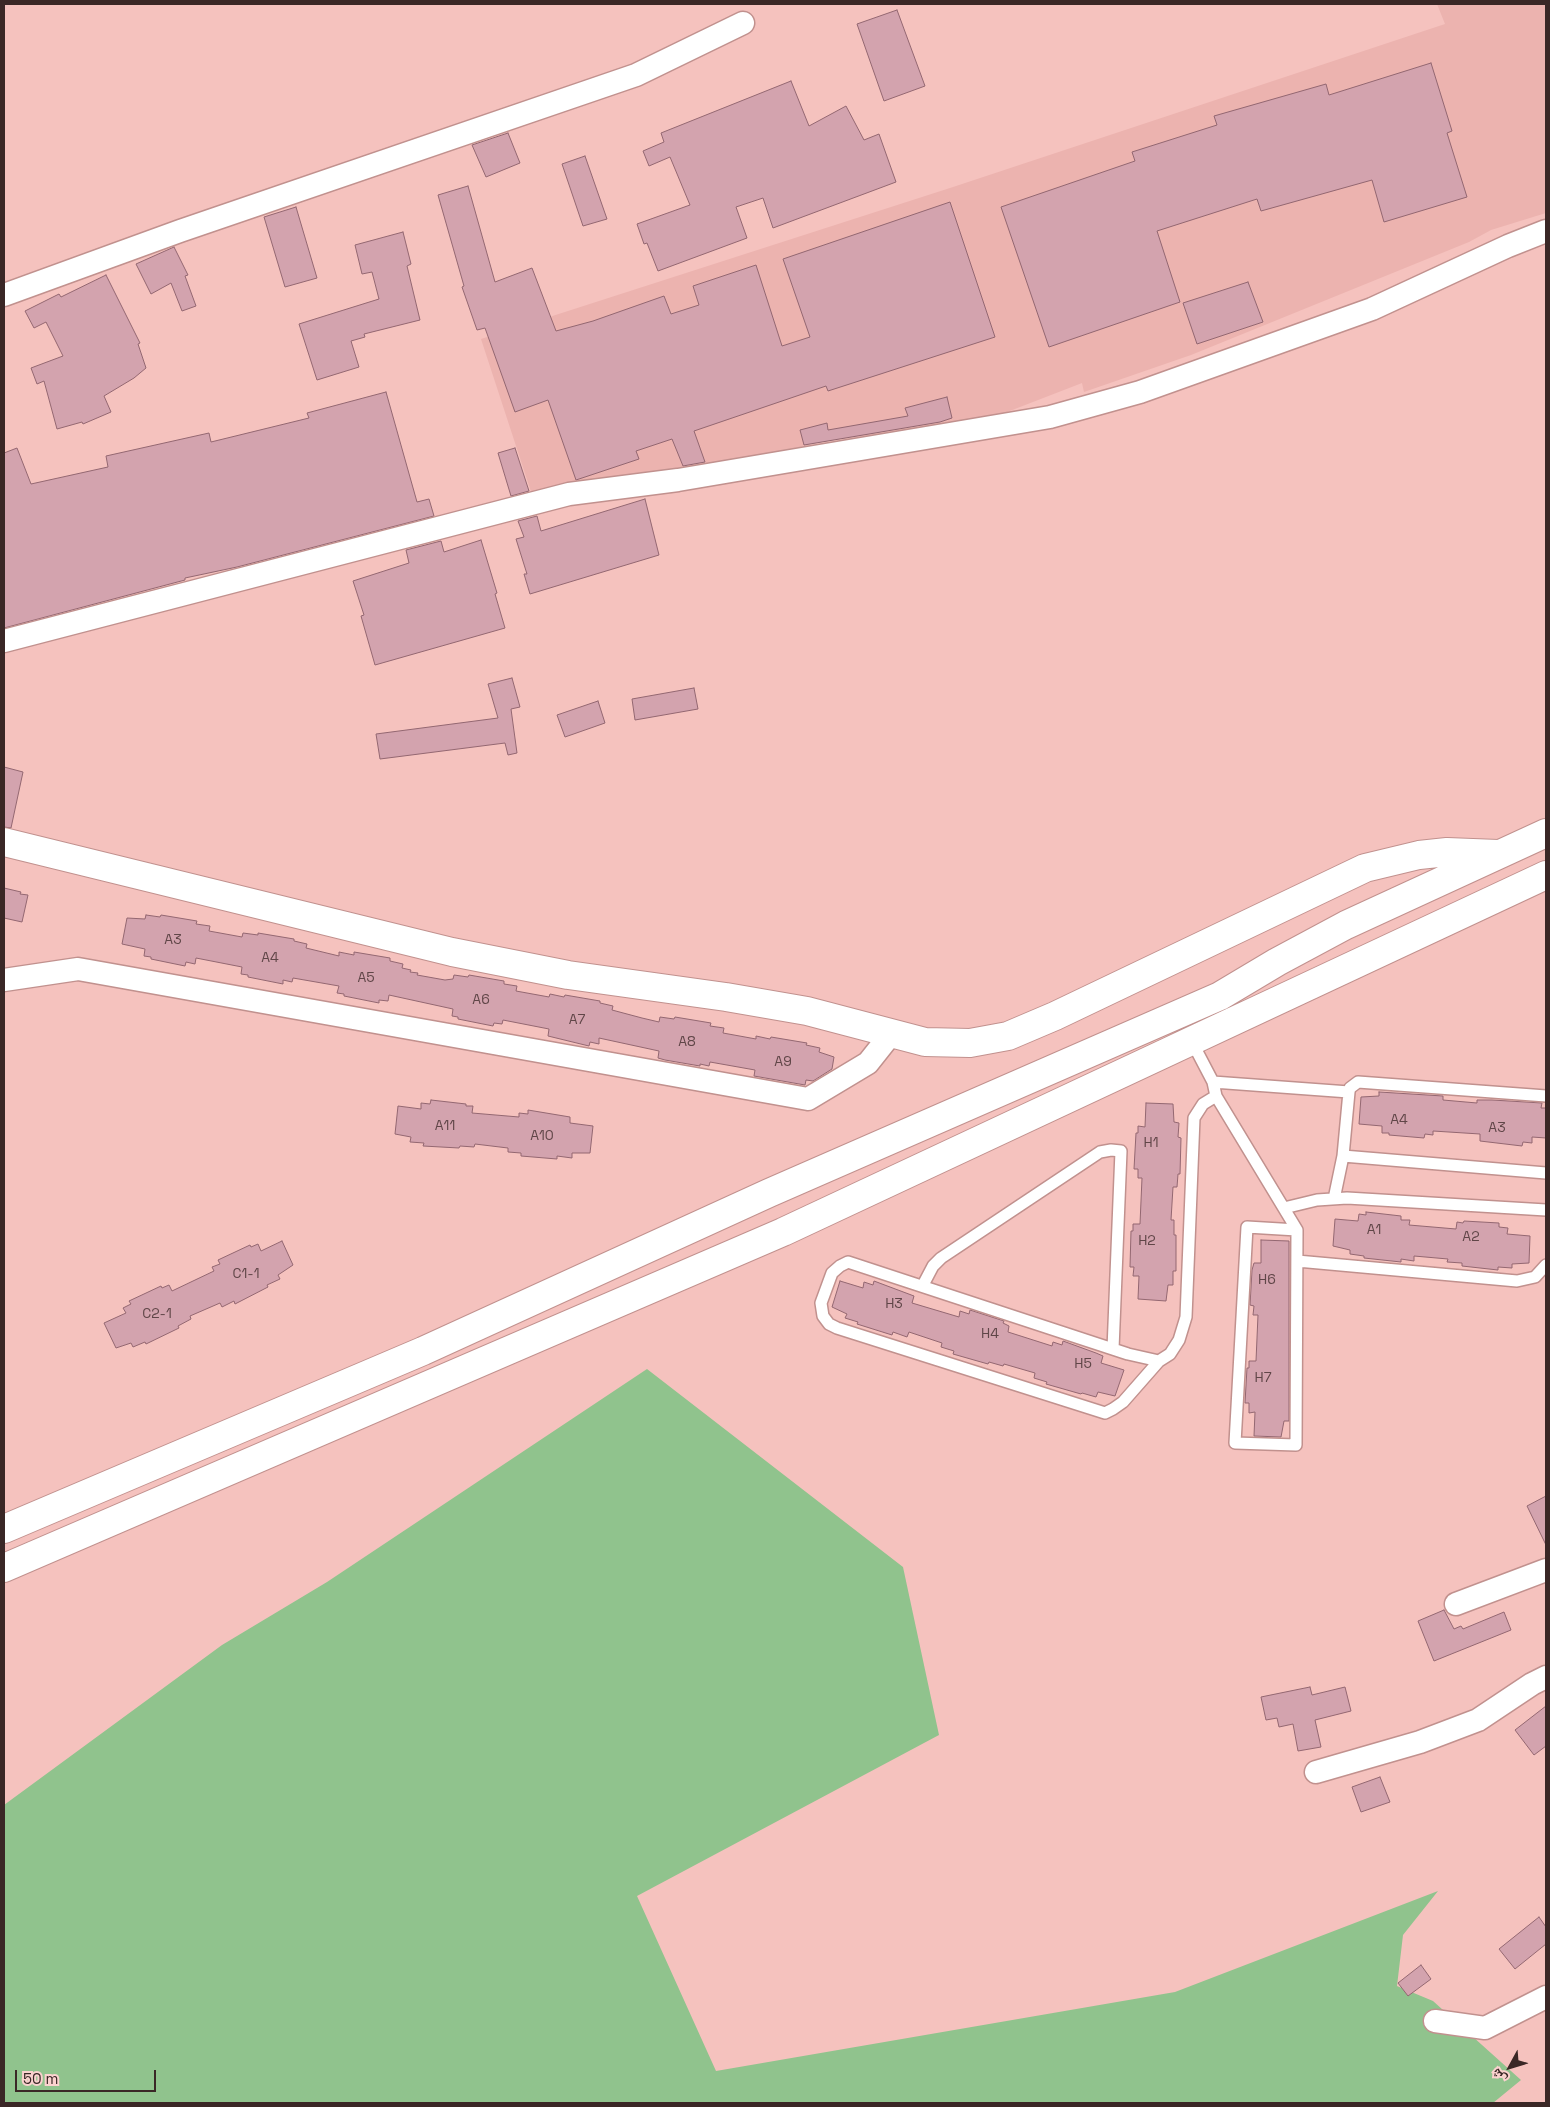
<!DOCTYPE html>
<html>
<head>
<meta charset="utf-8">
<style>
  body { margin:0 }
  #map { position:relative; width:1550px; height:2107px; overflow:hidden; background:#f5c2be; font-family:"Space Grotesk","Noto Naskh Arabic",sans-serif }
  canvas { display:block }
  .frame { position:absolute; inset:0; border:5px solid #3a2726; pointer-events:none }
  .north { position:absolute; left:1485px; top:2042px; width:50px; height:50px; -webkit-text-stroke:4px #fbd2cf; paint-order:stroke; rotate:231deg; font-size:14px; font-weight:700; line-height:20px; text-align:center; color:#3a2726 }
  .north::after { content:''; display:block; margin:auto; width:18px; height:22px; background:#3a2726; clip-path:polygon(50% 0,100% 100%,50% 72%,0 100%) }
  .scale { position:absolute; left:15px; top:2070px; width:141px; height:22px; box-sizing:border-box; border:2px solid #3a2726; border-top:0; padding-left:6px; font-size:15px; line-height:18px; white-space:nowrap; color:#3a2726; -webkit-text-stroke:4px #fbd2cf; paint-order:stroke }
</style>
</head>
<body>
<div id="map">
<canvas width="1550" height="2107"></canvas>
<div class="frame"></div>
<div class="north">ش</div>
<div class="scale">50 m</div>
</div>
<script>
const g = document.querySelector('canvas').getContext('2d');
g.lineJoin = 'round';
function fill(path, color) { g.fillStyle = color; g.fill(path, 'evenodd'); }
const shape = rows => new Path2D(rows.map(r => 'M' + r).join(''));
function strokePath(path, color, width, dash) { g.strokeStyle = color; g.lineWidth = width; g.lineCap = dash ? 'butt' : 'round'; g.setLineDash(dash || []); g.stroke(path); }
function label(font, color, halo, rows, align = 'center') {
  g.font = font + ' "Space Grotesk",sans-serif'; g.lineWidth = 5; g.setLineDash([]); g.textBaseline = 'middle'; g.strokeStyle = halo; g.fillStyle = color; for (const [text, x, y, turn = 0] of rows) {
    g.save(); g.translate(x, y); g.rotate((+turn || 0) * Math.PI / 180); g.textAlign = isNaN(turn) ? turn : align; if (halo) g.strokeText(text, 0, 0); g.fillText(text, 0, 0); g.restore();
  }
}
fill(shape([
  [1437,4,1546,4,1546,213,1491,230,1469,242,1191,355,1084,392,1082,383,989,419,822,442,536,507,481,339,950,188,1445,24]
]), '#ecb3af');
fill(shape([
  [647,1369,903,1567,939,1735,637,1896,716,2071,1175,1992,1438,1891,1403,1935,1397,1986,1433,2001,1521,2080,1493,2103,4,2103,4,1805,222,1645,327,1582]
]), '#90c38d');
const building = shape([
  [897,10,925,86,884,101,857,24,897,10],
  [1431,63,1452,131,1447,133,1467,197,1384,222,1372,180,1261,211,1257,199,1157,231,1180,302,1049,347,1001,207,1135,161,1132,152,1217,125,1214,116,1326,84,1329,95,1431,63],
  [791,81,809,126,846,106,864,140,879,134,896,182,773,228,763,198,736,207,747,238,658,271,647,243,644,244,637,224,690,205,670,157,649,166,643,151,664,142,661,133,791,81],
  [508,133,520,163,486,177,472,145,508,133],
  [585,156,607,219,583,226,562,164,585,156],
  [468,186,495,282,532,268,556,331,593,321,664,296,671,314,699,305,693,286,756,265,782,346,810,337,783,259,950,202,995,337,828,391,826,386,694,431,705,462,683,466,672,439,636,451,639,459,576,480,548,400,515,412,485,328,477,330,462,287,464,286,438,195,468,186],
  [296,207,317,278,285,287,264,217,296,207],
  [403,232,411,264,407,266,420,320,364,334,365,337,351,341,359,367,317,380,299,324,379,299,372,272,362,274,355,245,403,232],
  [174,247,188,275,185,276,196,306,182,311,171,283,151,294,136,264,174,247],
  [106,275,140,343,138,344,146,368,134,378,104,396,111,412,83,424,82,422,57,429,44,381,37,384,31,368,63,356,46,322,34,328,25,311,59,294,61,297,106,275],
  [1248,282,1263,322,1197,344,1183,303,1248,282],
  [386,392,417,502,429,499,434,516,237,567,185,578,185,580,4,628,4,453,17,448,31,484,108,467,106,456,209,433,211,442,309,418,307,413,386,392],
  [947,397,952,418,940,422,804,445,800,430,827,423,828,430,908,416,905,408,947,397],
  [515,448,529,491,511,496,498,453,515,448],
  [645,499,659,555,530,594,524,574,527,574,516,539,524,537,518,521,537,516,541,531,645,499],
  [481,540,497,593,495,594,505,628,375,665,361,616,364,615,353,581,409,563,406,550,441,541,444,552,481,540],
  [512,678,520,707,511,709,517,753,508,755,505,743,380,759,376,734,498,718,488,684,512,678],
  [694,688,698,709,635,720,632,699,694,688],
  [598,701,605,723,565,737,557,715,598,701],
  [4,767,23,772,11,828,4,827,4,767],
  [4,888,21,892,20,894,28,895,22,922,4,918,4,888],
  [146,915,160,917,161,915,197,921,196,924,210,926,209,931,242,937,243,933,258,935,258,933,294,939,294,941,307,944,306,948,339,956,339,952,354,955,354,952,390,958,390,961,403,964,402,968,411,970,410,972,418,973,417,975,445,980,453,979,454,975,468,977,469,975,504,981,504,984,517,986,516,991,549,997,550,994,564,997,565,995,600,1001,600,1003,613,1006,612,1010,642,1018,659,1022,660,1017,674,1019,675,1017,711,1023,710,1026,724,1028,723,1033,756,1039,756,1036,770,1039,771,1037,807,1043,806,1045,820,1048,819,1052,834,1057,832,1069,813,1081,806,1080,805,1085,754,1076,755,1070,710,1062,709,1066,700,1064,700,1066,665,1060,658,1058,659,1051,599,1038,599,1044,590,1042,589,1046,548,1036,549,1029,503,1020,502,1024,494,1023,493,1026,458,1019,458,1017,452,1016,453,1009,389,995,388,1001,379,1000,379,1003,344,996,344,994,337,993,339,986,293,978,292,982,283,980,283,984,248,977,248,975,241,974,242,967,196,958,195,964,186,962,185,966,151,959,151,957,144,956,145,949,122,944,127,918,145,919,146,915],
  [1379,1092,1443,1096,1443,1100,1477,1103,1477,1100,1492,1100,1542,1103,1541,1108,1546,1108,1546,1138,1532,1137,1532,1143,1523,1142,1522,1146,1480,1141,1480,1134,1433,1131,1433,1135,1425,1134,1424,1138,1389,1135,1389,1133,1382,1133,1382,1126,1359,1124,1361,1097,1379,1096,1379,1092],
  [431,1100,466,1104,466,1106,473,1106,472,1113,519,1117,519,1113,528,1114,528,1110,570,1117,570,1123,593,1126,590,1153,572,1153,572,1158,557,1156,557,1159,521,1156,521,1153,508,1152,508,1148,475,1144,474,1147,460,1146,459,1148,423,1146,424,1143,410,1142,411,1137,395,1134,398,1106,421,1109,421,1103,430,1104,431,1100],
  [1146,1103,1173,1104,1174,1122,1179,1123,1178,1137,1181,1138,1180,1174,1178,1174,1177,1187,1173,1187,1171,1220,1174,1220,1174,1235,1176,1235,1176,1271,1173,1271,1173,1285,1168,1285,1166,1301,1138,1299,1139,1276,1133,1276,1134,1267,1130,1267,1131,1231,1133,1231,1133,1224,1140,1224,1142,1178,1138,1178,1138,1169,1134,1169,1136,1133,1138,1133,1138,1126,1145,1127,1146,1103],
  [1366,1212,1401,1216,1401,1220,1410,1220,1409,1225,1456,1229,1457,1222,1463,1223,1464,1221,1499,1223,1499,1227,1508,1228,1507,1234,1530,1236,1529,1263,1512,1264,1512,1268,1498,1267,1498,1270,1462,1266,1462,1263,1447,1262,1448,1259,1414,1256,1414,1261,1401,1259,1401,1262,1364,1258,1364,1256,1350,1254,1350,1250,1333,1246,1335,1219,1358,1221,1359,1214,1366,1215,1366,1212],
  [1261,1240,1289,1241,1289,1421,1284,1421,1281,1437,1254,1436,1255,1412,1249,1413,1249,1403,1245,1403,1247,1368,1249,1368,1249,1361,1256,1361,1258,1315,1253,1315,1254,1306,1250,1305,1252,1270,1254,1263,1261,1263,1261,1240],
  [282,1241,293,1265,278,1275,280,1279,267,1285,268,1287,235,1304,234,1301,222,1307,220,1303,190,1316,191,1319,178,1326,179,1328,146,1344,145,1342,133,1347,131,1343,116,1348,104,1323,126,1313,123,1308,131,1304,129,1301,161,1286,162,1288,169,1285,172,1291,214,1271,212,1267,220,1264,218,1260,250,1245,251,1247,258,1244,261,1251,282,1241],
  [840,1281,863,1288,864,1282,873,1285,874,1281,914,1296,912,1303,959,1317,960,1311,969,1314,970,1310,1004,1321,1003,1323,1009,1326,1008,1332,1052,1346,1053,1342,1062,1345,1063,1341,1096,1353,1103,1356,1101,1363,1124,1370,1115,1396,1098,1392,1096,1397,1082,1393,1081,1394,1046,1384,1047,1382,1034,1378,1035,1373,1004,1364,1003,1366,989,1362,988,1364,953,1354,954,1351,941,1347,942,1343,909,1332,907,1337,893,1332,892,1335,857,1324,858,1322,845,1318,847,1314,832,1307,840,1281],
  [1546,1496,1546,1545,1527,1506,1546,1496],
  [1444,1610,1454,1629,1461,1626,1463,1629,1504,1612,1511,1630,1434,1661,1418,1621,1444,1610],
  [1310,1687,1312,1695,1345,1687,1351,1711,1315,1720,1321,1747,1298,1751,1293,1724,1279,1727,1277,1718,1266,1720,1261,1697,1310,1687],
  [1546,1706,1546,1746,1534,1755,1515,1730,1546,1706],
  [1380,1777,1390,1802,1361,1812,1352,1787,1380,1777],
  [1539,1917,1546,1927,1546,1944,1515,1969,1499,1949,1539,1917],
  [1421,1965,1431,1979,1408,1996,1398,1983,1421,1965]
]);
fill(building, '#d3a3ae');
strokePath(building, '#936771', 1);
const lane = shape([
  [1191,1040,1213,1082,1216,1096,1297,1230,1296,1445,1235,1443,1247,1227,1297,1230],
  [1213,1082,1349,1092],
  [1343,1156,1546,1173],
  [1334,1199,1343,1156,1349,1092,1350,1088,1358,1082,1546,1096],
  [1284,1208,1317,1200,1347,1198,1546,1210],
  [1297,1261,1517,1281,1535,1277,1546,1265],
  [923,1285,933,1266,941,1258,1100,1152,1111,1150,1121,1151,1113,1349],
  [1159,1361,1128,1354,848,1262,840,1266,832,1273,821,1303,823,1316,829,1324,837,1328,1105,1413,1113,1409,1123,1402,1159,1361,1170,1354,1179,1340,1186,1317,1194,1118,1203,1104,1216,1096]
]);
const street = shape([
  [4,295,180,231,636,75,743,23],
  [4,641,569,494,678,480,1050,417,1140,392,1372,309,1508,246,1546,231],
  [4,980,78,969,808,1099,868,1063,891,1034],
  [1456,1604,1546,1570],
  [1316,1772,1420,1742,1478,1720,1532,1684,1546,1677],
  [1435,2021,1485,2028,1546,1997]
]);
const secondary = shape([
  [4,842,452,952,568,975,726,997,807,1011,925,1042,970,1043,1008,1036,1055,1016,1365,868,1419,855,1447,852,1498,854],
  [4,1529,423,1351,769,1193,1220,996,1277,962,1346,925,1546,833],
  [4,1568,783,1232,1546,875]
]);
strokePath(lane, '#c1918e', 14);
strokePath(street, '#c1918e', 25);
strokePath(secondary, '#c1918e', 30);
strokePath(lane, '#fff', 11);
strokePath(street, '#fff', 22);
strokePath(secondary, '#fff', 28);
label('14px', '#604648', null, [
  ["A3",173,940],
  ["A4",270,958],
  ["A5",366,978],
  ["A6",481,1000],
  ["A7",577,1020],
  ["A8",687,1042],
  ["A9",783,1062],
  ["A4",1399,1120],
  ["A11",445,1126],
  ["A3",1497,1128],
  ["A10",542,1136],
  ["H1",1151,1143],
  ["A1",1374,1230],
  ["A2",1471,1237],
  ["H2",1147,1241],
  ["C1-1",246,1274],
  ["H6",1267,1280],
  ["H3",894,1304],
  ["C2-1",157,1314],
  ["H4",990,1334],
  ["H5",1083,1364],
  ["H7",1263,1378]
]);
</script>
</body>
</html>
